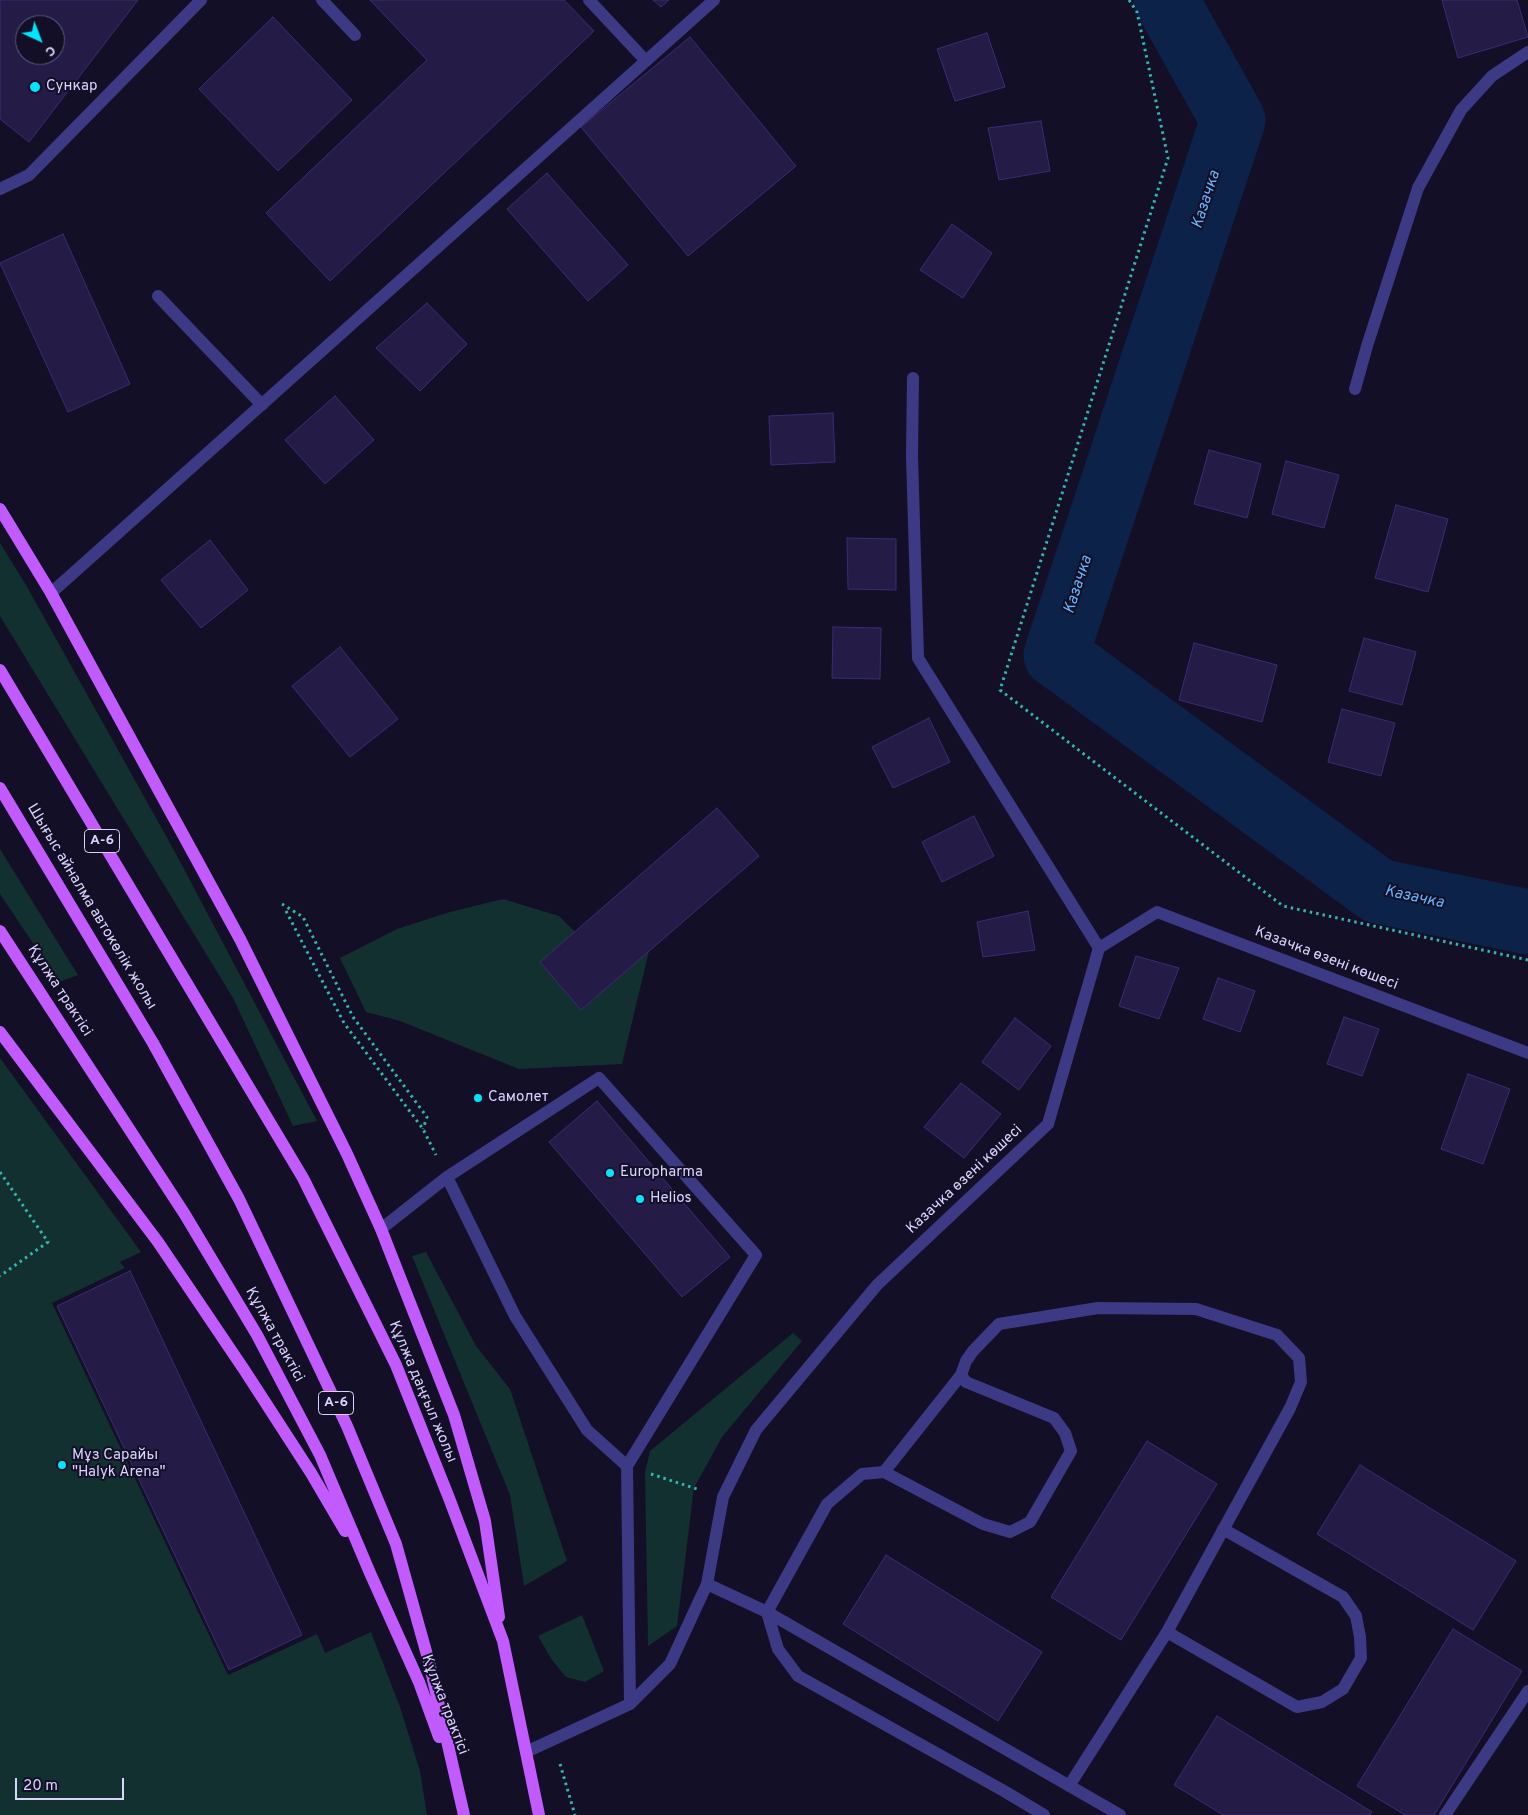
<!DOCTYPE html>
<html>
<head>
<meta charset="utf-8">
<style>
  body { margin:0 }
  #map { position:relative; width:1528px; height:1815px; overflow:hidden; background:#130f26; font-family:Overpass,sans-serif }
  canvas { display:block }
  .north { position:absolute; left:15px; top:15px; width:50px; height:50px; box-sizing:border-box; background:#130f26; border:1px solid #625e7d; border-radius:50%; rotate:137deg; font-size:14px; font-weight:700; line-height:20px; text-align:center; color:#d9d4ff }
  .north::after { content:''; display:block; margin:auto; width:18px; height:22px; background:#00e5ff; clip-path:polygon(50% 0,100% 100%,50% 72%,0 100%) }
  .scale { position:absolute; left:15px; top:1778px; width:109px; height:22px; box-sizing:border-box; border:2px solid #d9d4ff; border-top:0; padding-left:6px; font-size:15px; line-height:18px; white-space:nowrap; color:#d9d4ff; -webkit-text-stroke:4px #130f26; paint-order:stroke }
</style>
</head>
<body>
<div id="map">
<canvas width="1528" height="1815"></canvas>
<div class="north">С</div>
<div class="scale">20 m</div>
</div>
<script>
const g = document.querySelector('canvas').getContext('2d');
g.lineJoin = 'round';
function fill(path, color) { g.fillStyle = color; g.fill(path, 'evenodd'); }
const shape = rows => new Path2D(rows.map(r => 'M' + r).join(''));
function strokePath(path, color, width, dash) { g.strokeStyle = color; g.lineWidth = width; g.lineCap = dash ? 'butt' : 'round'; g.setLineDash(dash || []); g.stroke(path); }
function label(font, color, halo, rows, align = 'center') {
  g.font = font + ' Overpass,sans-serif'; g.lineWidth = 4; g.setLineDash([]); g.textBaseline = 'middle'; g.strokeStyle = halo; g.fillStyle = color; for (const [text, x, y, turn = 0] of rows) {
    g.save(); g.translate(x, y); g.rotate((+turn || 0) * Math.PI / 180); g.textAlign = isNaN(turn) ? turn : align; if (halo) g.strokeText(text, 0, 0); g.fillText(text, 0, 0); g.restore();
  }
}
fill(shape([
  [0,543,26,585,175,852,317,1121,293,1126,233,998,0,616],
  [0,849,78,975,59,982,0,894],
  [503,899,559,916,575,932,540,962,581,1010,649,951,622,1064,519,1069,400,1021,366,1012,340,958,397,929,450,912],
  [0,1058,141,1252,120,1262,125,1268,52,1303,228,1675,317,1634,325,1653,371,1632,400,1707,420,1771,427,1815,0,1815],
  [426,1252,476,1346,510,1389,567,1561,524,1586,510,1495,412,1256],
  [793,1333,802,1341,722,1437,694,1488,677,1626,648,1646,645,1472,650,1451],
  [582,1615,604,1671,585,1682,566,1677,552,1660,538,1636]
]), '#12302f');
strokePath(shape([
  [1166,0,1233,120,1056,655,1378,891,1528,922]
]), '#0c2248', 65);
const building = shape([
  [0,0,138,0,29,142,0,119,0,0],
  [25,25,55,25,55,55,25,55,25,25],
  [370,0,564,0,594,31,330,281,266,213,427,60,370,0],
  [653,0,669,0,661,7,653,0],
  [1442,0,1517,0,1528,37,1458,58,1442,0],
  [273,17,352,100,278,171,199,89,273,17],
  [987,33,1005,87,955,101,937,49,987,33],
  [690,37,796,166,688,256,581,127,690,37],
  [1041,121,1050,171,999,180,988,128,1041,121],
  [547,173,628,265,588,301,507,209,547,173],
  [952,224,992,253,963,298,920,270,952,224],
  [63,234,130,384,68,412,0,263,63,234],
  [427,303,467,344,420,391,376,348,427,303],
  [335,396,374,440,325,484,285,440,335,396],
  [833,413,835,462,771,465,769,416,833,413],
  [1209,450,1261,464,1247,518,1194,504,1209,450],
  [1286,461,1339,475,1324,528,1272,514,1286,461],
  [1396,505,1448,519,1428,592,1375,578,1396,505],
  [847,538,896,539,896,590,848,589,847,538],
  [210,540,248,590,201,628,161,580,210,540],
  [833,627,881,628,880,679,832,678,833,627],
  [1364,638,1416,652,1402,705,1349,691,1364,638],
  [1194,643,1277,665,1262,722,1179,700,1194,643],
  [340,647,398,719,350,757,292,686,340,647],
  [1342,709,1395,723,1381,776,1328,762,1342,709],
  [929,718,950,762,893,788,872,747,929,718],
  [717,808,759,856,581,1010,540,962,717,808],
  [974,816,994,856,942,882,922,842,974,816],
  [1028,911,1035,950,983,957,977,922,1028,911],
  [1136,956,1179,968,1159,1019,1119,1006,1136,956],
  [1218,978,1255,991,1240,1032,1203,1019,1218,978],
  [1344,1017,1379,1029,1362,1076,1327,1064,1344,1017],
  [1015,1018,1051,1046,1019,1090,982,1062,1015,1018],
  [1468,1074,1510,1089,1483,1164,1441,1149,1468,1074],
  [961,1083,1001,1114,964,1158,924,1127,961,1083],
  [597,1101,730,1257,682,1297,549,1142,597,1101],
  [130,1271,302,1635,229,1670,57,1306,130,1271],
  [1147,1441,1217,1484,1121,1640,1051,1597,1147,1441],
  [1360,1465,1516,1561,1473,1630,1317,1534,1360,1465],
  [886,1555,1042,1652,998,1721,843,1624,886,1555],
  [1453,1629,1522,1671,1434,1815,1405,1815,1357,1786,1453,1629],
  [1217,1716,1372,1812,1370,1815,1223,1815,1174,1785,1217,1716]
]);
fill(building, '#241b47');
strokePath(building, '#3b2d73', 1);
strokePath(shape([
  [1129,0,1137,12,1168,158,1000,690,1283,906,1528,960],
  [282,904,303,917,353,1017,427,1117,423,1129],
  [286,911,344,1023,423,1129,436,1155],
  [0,1172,48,1242,0,1276],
  [651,1474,700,1490],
  [560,1764,575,1815]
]), '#2fb8b0', 3, [2.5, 4]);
strokePath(shape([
  [322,0,355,35],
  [589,0,646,61],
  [0,189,29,175,201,0],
  [158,296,262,405],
  [913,378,912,456,918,658,1099,948],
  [1355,389,1367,346,1418,188,1461,110,1492,76,1528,52],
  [51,593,714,0],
  [447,1177,515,1316,587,1430,627,1466],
  [381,1229,447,1177,599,1078,756,1255,627,1466,630,1704],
  [884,1472,961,1375],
  [707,1584,767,1612,1120,1815],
  [1167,1632,1297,1707,1322,1702,1343,1689,1361,1658,1360,1637,1356,1616,1343,1597,1223,1529],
  [526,1752,630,1704,670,1664,707,1584,723,1497,756,1430,877,1285,1048,1124,1099,948,1157,912,1528,1053],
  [1044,1815,1004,1791,798,1676,778,1649,767,1612,827,1504,862,1474,884,1472,983,1524,1010,1532,1030,1522,1071,1451,1065,1433,1054,1418,966,1382,961,1375,966,1361,973,1351,999,1324,1098,1308,1196,1309,1277,1335,1299,1358,1301,1382,1290,1408,1167,1632,1069,1786],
  [1445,1815,1528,1691]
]), '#3d3a85', 12);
strokePath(shape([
  [0,509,51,593,240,939,347,1154,381,1229,454,1415,485,1521,499,1617],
  [0,670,303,1178,396,1365,449,1498,503,1641,539,1815],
  [0,788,153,1043,239,1199,347,1426,396,1544,429,1662,464,1815],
  [0,931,184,1213,257,1335,320,1455,370,1573,419,1682,439,1737],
  [0,1032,158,1242,245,1371,311,1473,345,1531]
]), '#c25bff', 12);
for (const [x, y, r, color] of [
  [35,87,6,"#00e5ff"],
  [478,1098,5,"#00e5ff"],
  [610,1173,5,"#00e5ff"],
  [640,1199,5,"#00e5ff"],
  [62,1465,5,"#00e5ff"]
]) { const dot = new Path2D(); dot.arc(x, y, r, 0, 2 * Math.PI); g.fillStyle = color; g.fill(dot); strokePath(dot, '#130f26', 2); }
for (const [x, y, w] of [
  [102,841,35],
  [336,1403,35]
]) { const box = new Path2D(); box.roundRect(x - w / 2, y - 11.5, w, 23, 4); g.fillStyle = '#130f26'; g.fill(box); strokePath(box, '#d9d4ff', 1); }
label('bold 14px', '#d9d4ff', null, [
  ["A-6",102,841],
  ["A-6",336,1403]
]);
label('15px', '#d9d4ff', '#130f26', [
  ["Сункар",46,87],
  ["Самолет",488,1098],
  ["Europharma",620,1173],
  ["Helios",650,1199],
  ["Мұз Сарайы",72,1456],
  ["\"Halyk Arena\"",72,1473]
], 'left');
label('15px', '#d9d4ff', '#130f26', [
  ["Шығыс айналма автокөлік жолы",91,907,59],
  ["Казачка өзені көшесі",1326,959,21],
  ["Құлжа трактісі",59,991,57],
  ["Казачка өзені көшесі",965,1180,-43],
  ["Құлжа трактісі",274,1335,61],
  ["Құлжа даңғыл жолы",422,1392,67],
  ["Құлжа трактісі",444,1705,69]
]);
label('italic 16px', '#62b6ff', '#130f26', [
  ["Казачка",1207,200,-72],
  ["Казачка",1079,585,-72],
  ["Казачка",1414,898,12]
]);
</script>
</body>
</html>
